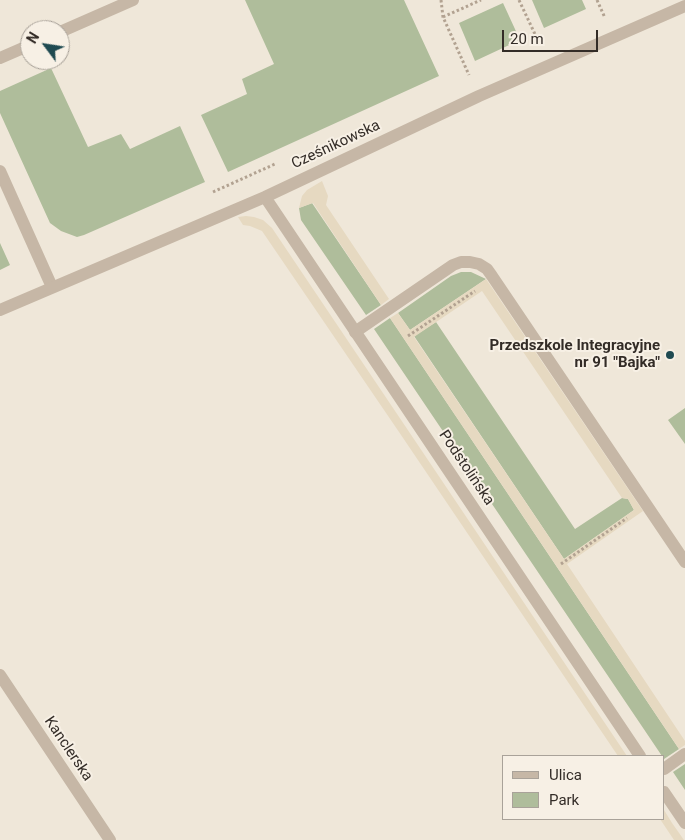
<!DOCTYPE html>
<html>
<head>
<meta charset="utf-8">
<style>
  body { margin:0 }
  #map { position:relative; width:685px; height:840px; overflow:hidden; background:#efe7d9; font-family:Roboto,sans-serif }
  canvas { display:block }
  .legend { position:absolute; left:502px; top:755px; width:162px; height:65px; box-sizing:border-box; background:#f7f0e5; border:1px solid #a9a299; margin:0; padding:6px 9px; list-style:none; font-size:15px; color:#332c27 }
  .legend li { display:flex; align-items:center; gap:10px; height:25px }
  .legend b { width:25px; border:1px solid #a9a299 }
  .north { position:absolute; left:20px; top:20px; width:50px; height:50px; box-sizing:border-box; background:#f7f0e5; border:1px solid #a9a299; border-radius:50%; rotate:301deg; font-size:14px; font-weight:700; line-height:20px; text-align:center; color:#332c27 }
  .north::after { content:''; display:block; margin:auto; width:18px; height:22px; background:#1f4a51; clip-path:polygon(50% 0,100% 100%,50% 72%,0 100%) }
  .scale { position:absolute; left:502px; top:30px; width:96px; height:22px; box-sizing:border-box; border:2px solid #332c27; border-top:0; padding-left:6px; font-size:15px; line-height:18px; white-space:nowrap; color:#332c27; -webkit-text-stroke:4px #f7f0e5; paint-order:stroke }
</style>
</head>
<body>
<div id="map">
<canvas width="685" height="840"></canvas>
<ul class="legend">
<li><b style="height:6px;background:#c6b7a6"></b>Ulica</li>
<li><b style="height:14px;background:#afbd9b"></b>Park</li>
</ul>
<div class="north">N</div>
<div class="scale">20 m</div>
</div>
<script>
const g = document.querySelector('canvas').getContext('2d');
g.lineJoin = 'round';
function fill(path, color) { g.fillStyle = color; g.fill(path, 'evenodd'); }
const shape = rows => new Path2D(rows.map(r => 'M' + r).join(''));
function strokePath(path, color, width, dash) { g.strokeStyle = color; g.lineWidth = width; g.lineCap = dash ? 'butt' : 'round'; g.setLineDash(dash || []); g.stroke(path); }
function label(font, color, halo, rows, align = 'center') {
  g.font = font + ' Roboto,sans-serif'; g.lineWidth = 4; g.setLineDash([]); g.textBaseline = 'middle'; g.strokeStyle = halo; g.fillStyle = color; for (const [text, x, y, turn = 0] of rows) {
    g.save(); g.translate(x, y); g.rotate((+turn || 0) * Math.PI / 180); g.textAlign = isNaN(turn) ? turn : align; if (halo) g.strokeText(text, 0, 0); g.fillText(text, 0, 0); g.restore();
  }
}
fill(shape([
  [245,0,404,0,439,76,228,172,201,115,247,94,242,79,274,64],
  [532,0,582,0,586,9,544,28],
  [503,3,520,40,475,61,459,23],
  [51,68,88,147,121,134,130,149,180,126,205,182,84,235,77,237,61,231,50,223,0,113,0,91],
  [312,203,381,305,366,315,301,220,299,208],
  [0,243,10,265,0,270],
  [461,272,471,272,486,279,410,330,398,313,451,276],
  [390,318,679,749,664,759,374,329],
  [436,322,575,529,622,498,628,499,634,510,564,559,414,336],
  [685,408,685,444,668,420],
  [685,764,685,790,673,772]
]), '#afbd9b');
fill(shape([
  [322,181,328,196,326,205,389,299,381,305,313,203,299,208,302,196,307,190],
  [246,216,254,217,263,220,272,228,627,756,618,756,399,432,262,231,250,226,243,225,238,217],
  [486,279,643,511,567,564,685,741,685,745,679,749,390,318,398,313,410,330],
  [482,291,622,498,628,499,634,510,564,559,414,337],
  [664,810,672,823,684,840,674,840,660,819,664,819]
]), '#e6d9c1');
strokePath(shape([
  [441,0,443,17,469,75],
  [519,0,540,45],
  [597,0,605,18],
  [443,17,481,0],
  [213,192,275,164],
  [408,336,475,291],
  [561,564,627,518]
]), '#b2a291', 3, [2.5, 2.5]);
strokePath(shape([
  [60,32,133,0],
  [0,58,30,45],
  [0,171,52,287],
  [355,332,453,265,461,262,470,262,479,264,487,269,492,276,685,562],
  [664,769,685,754]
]), '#c6b7a6', 12);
strokePath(shape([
  [265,197,640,756],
  [0,310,265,197,479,96,685,6],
  [0,675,110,840],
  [664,792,685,823]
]), '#c6b7a6', 12);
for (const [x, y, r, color] of [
  [670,355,5,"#1f4a51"]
]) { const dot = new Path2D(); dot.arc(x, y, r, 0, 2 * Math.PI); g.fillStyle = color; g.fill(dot); strokePath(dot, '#f7f0e5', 2); }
label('15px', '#332c27', '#f7f0e5', [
  ["Cześnikowska",336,145,-25],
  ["Podstolińska",466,468,56],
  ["Kanclerska",68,749,56]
]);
label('bold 15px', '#332c27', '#f7f0e5', [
  ["Przedszkole Integracyjne",660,346],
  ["nr 91 \"Bajka\"",660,363]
], 'right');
</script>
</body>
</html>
